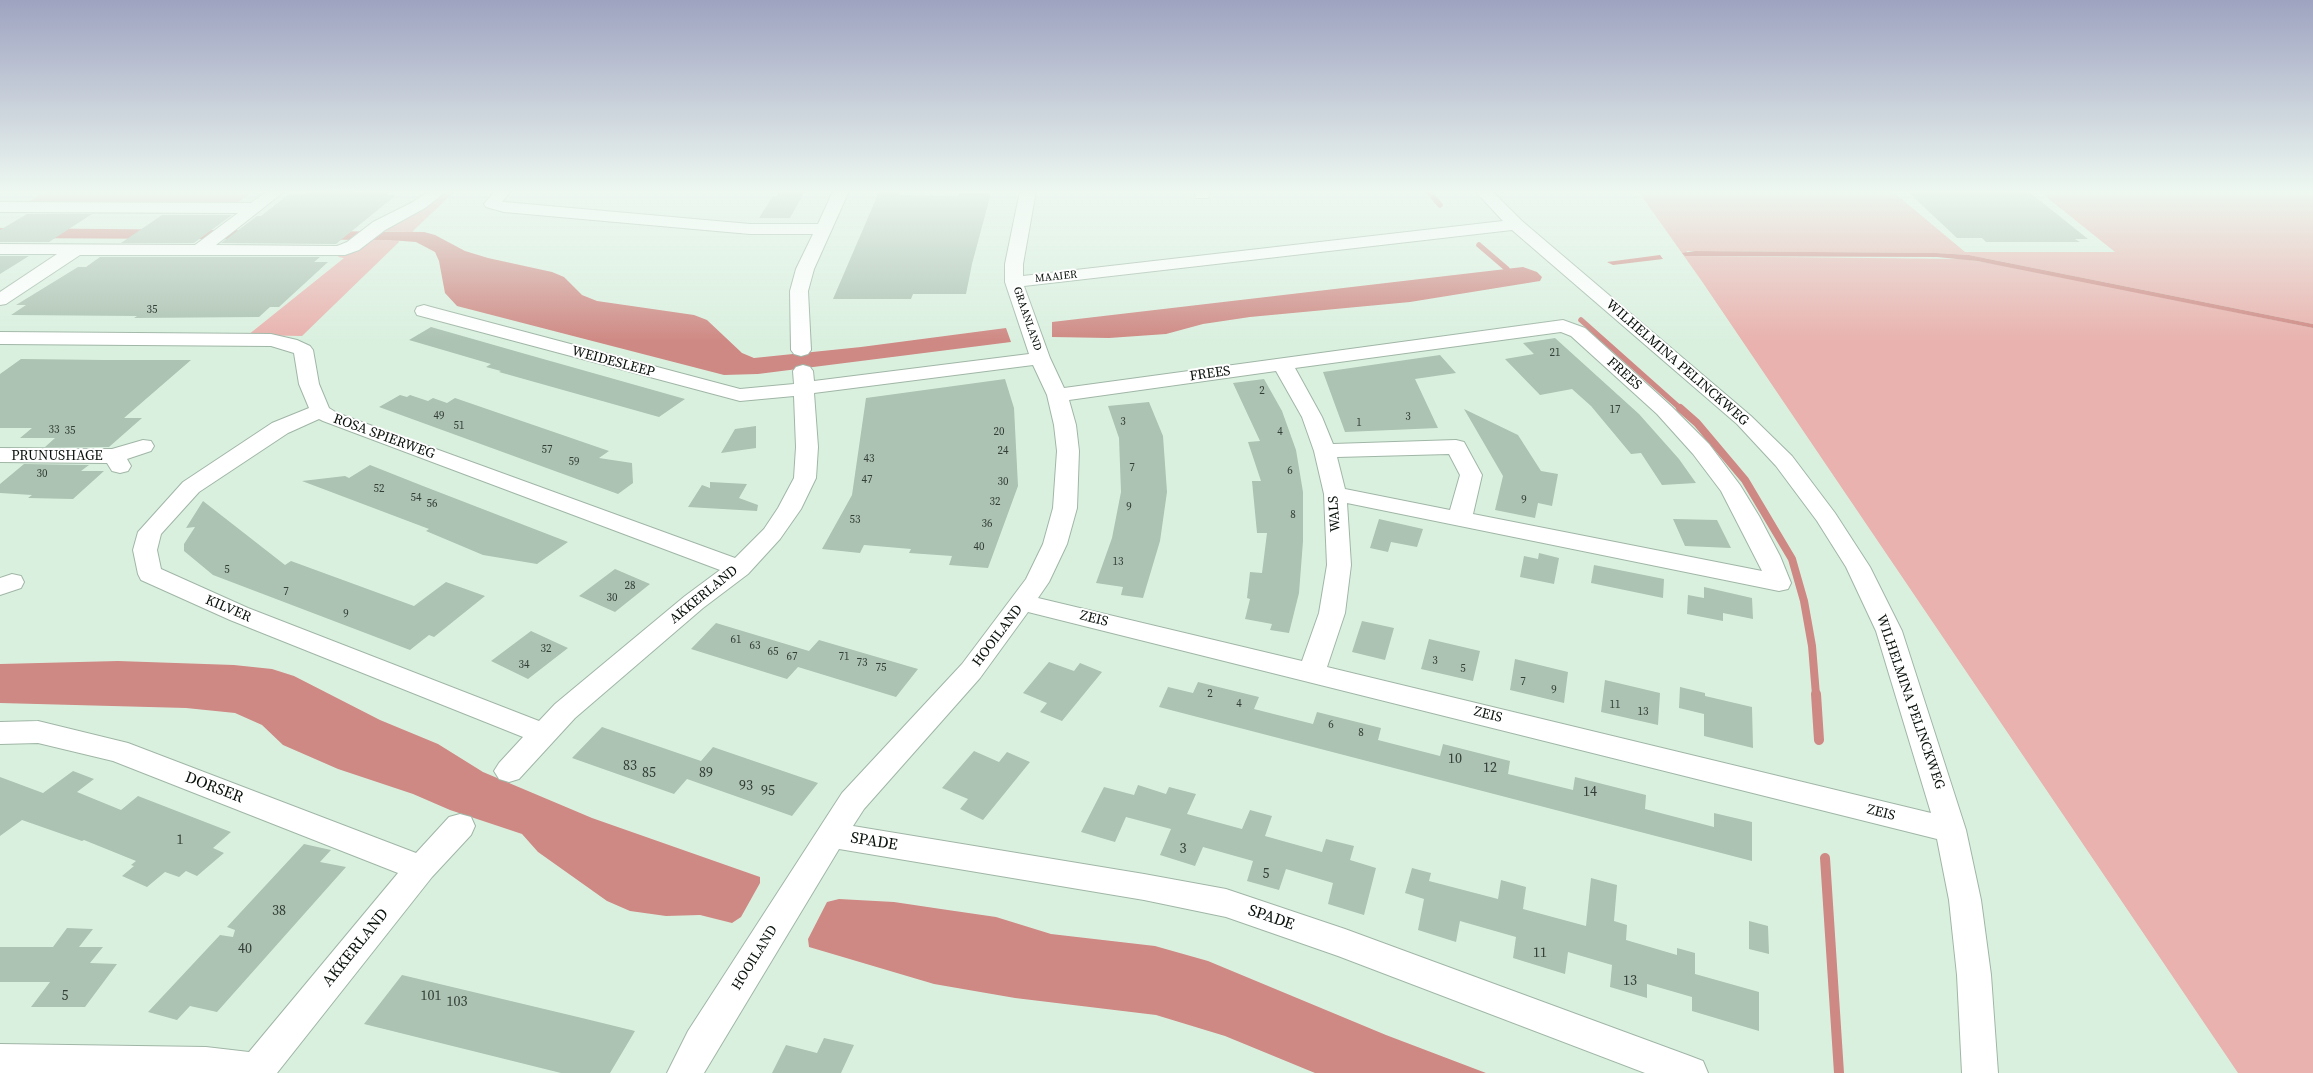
<!DOCTYPE html>
<html>
<head>
<meta charset="utf-8">
<style>
  body { margin:0 }
  canvas { display:block; background:#daf0df }
</style>
</head>
<body>
<canvas width="2313" height="1073"></canvas>
<script>
const g = document.querySelector('canvas').getContext('2d');
g.lineJoin = 'round';
function fill(path, color) { g.fillStyle = color; g.fill(path, 'evenodd'); }
const shape = rows => new Path2D(rows.map(r => 'M' + r).join(''));
function strokePath(path, color, width, dash) { g.strokeStyle = color; g.lineWidth = width; g.lineCap = dash ? 'butt' : 'round'; g.setLineDash(dash || []); g.stroke(path); }
function label(font, color, halo, rows, align = 'center') {
  g.font = font + ' "Source Serif 4",serif'; g.lineWidth = 4; g.setLineDash([]); g.textBaseline = 'middle'; g.strokeStyle = halo; g.fillStyle = color; for (const [text, x, y, turn = 0] of rows) {
    g.save(); g.translate(x, y); g.rotate((+turn || 0) * Math.PI / 180); g.textAlign = isNaN(turn) ? turn : align; if (halo) g.strokeText(text, 0, 0); g.fillText(text, 0, 0); g.restore();
  }
}
fill(shape([
  [46,191,267,191,252,192,236,204,26,203],
  [445,191,455,191,412,232,382,231],
  [1638,191,1892,191,1965,252,2115,252,2039,191,2313,191,2313,324,1969,255,1936,253,1695,251,1687,251,1685,256,1963,259,2008,266,2313,328,2313,1073,2238,1073,1701,280],
  [372,239,398,240,399,242,302,336,248,335,344,258,338,257,341,254]
]), '#e9b2ae');
fill(shape([
  [0,228,424,232,435,235,465,251,488,258,552,272,564,277,582,295,597,301,694,315,707,320,742,353,754,358,861,347,1006,328,1011,342,758,374,724,375,457,306,445,293,439,261,435,252,416,242,390,240,0,238],
  [1695,251,1936,253,1969,255,2313,324,2313,328,1977,261,1937,257,1685,256,1682,253],
  [1660,255,1663,259,1613,265,1607,262],
  [1523,267,1537,272,1542,277,1540,281,1410,302,1250,317,1203,324,1166,334,1109,338,1052,337,1052,322],
  [118,661,234,665,272,669,294,676,380,720,438,744,483,772,592,818,760,877,760,883,741,917,732,923,700,915,666,916,630,911,607,901,538,852,522,834,450,810,413,794,338,769,283,745,262,725,235,713,186,708,0,703,0,664],
  [839,899,894,902,941,909,996,917,1051,934,1155,946,1208,961,1386,1035,1486,1073,1315,1073,1225,1036,1156,1015,1015,998,934,984,809,947,808,939,827,902]
]), '#cf8984');
strokePath(shape([
  [1428,191,1440,205],
  [1479,245,1507,269],
  [1581,320,1681,409]
]), '#cf8984', 5.5);
strokePath(shape([
  [1680,408,1697,423,1745,480,1792,559,1804,601,1812,646,1816,695]
]), '#cf8984', 8);
strokePath(shape([
  [1816,694,1819,740],
  [1825,858,1839,1073]
]), '#cf8984', 10);
fill(shape([
  [309,191,391,192,387,195,396,195,336,244,221,243,257,216,261,216,288,195,305,194],
  [779,191,805,191,790,218,759,218,773,196,777,196],
  [1907,191,2028,191,2088,239,2075,239,2080,242,1986,242,1982,238,1957,238],
  [879,192,901,192,899,195,958,196,959,193,991,193,972,264,966,294,913,294,911,299,833,299],
  [27,214,92,214,49,242,0,242,0,230],
  [162,215,232,215,194,243,121,243],
  [0,256,29,256,0,274],
  [100,257,320,257,314,262,328,262,279,307,270,307,259,317,134,318,137,316,11,315,26,305,16,305,78,267,86,267],
  [431,327,522,353,685,399,659,417,499,372,501,371,486,367,491,364,409,340],
  [1555,338,1639,414,1679,459,1696,483,1662,485,1641,453,1631,454,1591,406,1572,389,1540,395,1505,359,1534,354,1523,343],
  [1440,355,1456,373,1415,379,1438,428,1345,432,1323,372],
  [21,359,105,360,191,360,124,418,142,418,109,447,45,447,55,438,20,438,32,428,0,428,0,374],
  [1005,379,1014,408,1018,486,988,568,949,565,952,556,909,553,911,549,864,545,860,553,822,549,852,495,866,398],
  [1264,379,1282,411,1296,450,1303,492,1303,541,1299,593,1289,633,1270,630,1272,624,1245,619,1250,599,1247,598,1250,572,1262,573,1267,533,1257,533,1252,481,1261,481,1248,442,1260,441,1233,383],
  [400,395,407,397,410,395,428,401,433,398,447,403,455,398,609,451,599,458,632,463,633,483,618,494,379,407],
  [1149,402,1163,436,1167,492,1160,541,1143,598,1121,595,1123,587,1096,583,1112,538,1121,492,1119,438,1108,406],
  [1464,409,1518,435,1541,471,1558,474,1552,506,1538,503,1535,518,1495,510,1503,476],
  [756,426,756,448,721,453,735,429],
  [24,464,89,465,81,471,104,471,73,499,28,498,32,495,0,493,0,484],
  [370,465,423,486,568,542,537,564,483,555,426,531,429,529,302,481,345,476,349,478],
  [710,482,747,484,739,498,758,505,757,511,688,507,702,485,710,488],
  [203,501,285,565,291,561,414,606,446,582,485,596,434,637,429,635,410,650,213,575,184,551,184,544,195,527,186,528],
  [1379,519,1423,529,1417,547,1391,542,1388,552,1370,548],
  [1673,519,1717,520,1731,548,1685,546],
  [1539,553,1559,558,1554,584,1520,577,1524,556,1538,559],
  [1594,565,1664,579,1663,598,1591,583],
  [615,569,650,584,615,612,579,596],
  [1704,587,1752,598,1753,619,1723,613,1723,621,1687,614,1688,595,1704,598],
  [1362,621,1394,628,1385,660,1352,652],
  [716,623,809,651,819,640,918,669,896,697,798,667,787,679,691,649],
  [531,631,568,648,528,679,491,661],
  [1429,639,1480,651,1473,681,1421,669],
  [1515,659,1568,672,1564,703,1510,690],
  [1049,662,1074,671,1080,663,1102,672,1062,721,1040,712,1047,703,1023,693],
  [1605,680,1660,693,1658,725,1601,712],
  [1198,682,1259,697,1254,709,1313,724,1317,712,1381,728,1378,740,1440,756,1443,744,1510,761,1508,774,1573,790,1575,777,1646,795,1645,809,1714,827,1714,813,1752,822,1752,861,1159,707,1168,687,1193,693],
  [1680,687,1705,693,1705,696,1752,707,1753,748,1704,736,1704,714,1679,708],
  [602,727,701,761,713,747,818,783,792,816,687,779,674,794,572,758],
  [974,751,999,762,1007,752,1030,762,983,820,960,809,968,799,942,788],
  [73,771,94,779,77,792,121,810,138,796,231,832,213,848,224,853,197,876,186,871,179,877,165,872,147,887,122,876,134,866,131,865,136,861,84,840,82,841,22,820,0,836,0,777,43,793],
  [1138,785,1166,794,1169,787,1196,794,1187,814,1242,829,1250,810,1272,816,1265,836,1322,852,1326,839,1354,846,1350,860,1376,868,1364,915,1328,904,1333,883,1286,869,1279,890,1247,881,1253,861,1203,847,1195,866,1160,855,1171,829,1126,817,1115,842,1081,832,1104,787,1134,795],
  [304,844,331,850,320,862,346,867,217,1012,190,1006,177,1020,148,1012,220,935,233,937,235,930,227,927],
  [1412,868,1431,873,1429,881,1498,899,1501,880,1526,887,1523,909,1586,926,1591,878,1617,885,1614,921,1627,925,1626,940,1677,955,1677,948,1695,953,1695,974,1759,992,1759,1031,1692,1011,1692,997,1647,984,1647,998,1610,987,1612,965,1568,952,1565,974,1513,958,1516,937,1460,921,1456,942,1418,930,1424,899,1405,893],
  [1749,921,1768,926,1769,954,1749,949],
  [67,928,93,929,79,947,103,947,90,963,117,964,85,1007,31,1007,50,982,0,982,0,947,53,947],
  [402,975,582,1018,635,1031,610,1073,561,1073,364,1024],
  [824,1038,854,1045,841,1073,772,1073,786,1045,817,1053]
]), '#acc2b2');
const minor = shape([
  [267,191,285,191,216,245,337,246,347,242,373,222,413,202,429,191,447,191,425,208,385,230,359,250,345,255,80,255,6,304,0,305,0,292,57,254,0,254,0,244,195,245,238,213,0,212,0,202,251,203,267,191],
  [495,191,511,191,502,202,504,202,750,224,818,224,833,191,849,191,814,269,808,291,811,350,808,354,801,356,794,354,791,350,790,291,796,269,813,234,750,234,504,212,486,207,484,204,495,191],
  [1020,191,1036,191,1023,264,1023,276,1503,221,1475,191,1492,191,1522,221,1751,416,1792,456,1835,513,1870,567,1902,631,1966,830,1981,900,1991,975,1998,1073,1962,1073,1957,975,1949,900,1937,839,1028,612,980,678,864,809,853,826,1144,874,1226,889,1345,929,1690,1056,1703,1061,1708,1073,1645,1073,1338,956,1226,917,1144,900,839,849,704,1073,667,1073,688,1031,842,793,962,664,1026,579,1043,544,1053,508,1057,451,1054,425,1047,395,1033,365,814,393,818,447,816,478,801,509,780,539,748,574,703,608,575,718,519,779,509,782,499,779,494,771,499,763,523,737,230,620,141,580,138,574,133,550,138,532,183,482,272,423,309,408,299,384,294,353,271,346,0,344,0,332,271,334,297,340,310,346,313,350,319,384,329,408,337,413,735,558,764,529,778,508,794,478,796,447,794,396,740,401,417,315,415,311,417,307,424,305,431,307,740,389,794,384,793,371,796,367,803,365,810,367,813,371,814,381,1029,354,1005,282,1005,264,1020,191],
  [1512,230,1737,424,1776,466,1817,521,1846,567,1876,631,1931,813,1327,667,1345,613,1351,565,1347,503,1779,591,1788,589,1791,583,1780,556,1759,516,1740,485,1709,444,1671,406,1585,328,1563,320,1064,388,1050,358,1024,286,1512,230],
  [1561,332,1571,336,1657,414,1693,454,1721,491,1762,571,1473,514,1482,475,1464,442,1456,440,1333,444,1322,417,1295,368,1561,332],
  [1276,371,1302,417,1314,451,1324,494,1327,565,1319,613,1302,661,1038,598,1049,582,1067,544,1077,508,1079,451,1076,425,1069,400,1276,371],
  [319,419,323,421,720,570,685,596,555,704,539,721,248,608,161,569,157,550,161,534,199,492,288,433,319,419],
  [1449,454,1460,475,1450,510,1345,489,1337,457,1449,454],
  [1194,191,1210,191,1210,195,1208,198,1196,198,1194,191],
  [143,440,151,441,154,446,151,451,127,459,131,466,128,471,120,473,112,471,107,463,0,462,0,448,112,449,143,440],
  [12,574,21,576,24,582,21,588,0,595,0,578,12,574],
  [38,721,128,743,416,853,449,817,460,814,471,817,475,826,471,835,432,877,277,1073,0,1073,0,1044,206,1047,249,1052,398,873,113,761,38,743,0,744,0,722,38,721]
]);
strokePath(minor, '#a0b6a6', 2);
fill(minor, '#fff');
const sky = g.createLinearGradient(0, 0, 0, 341);
sky.addColorStop(0, '#9ea3c0');
sky.addColorStop(0.56, '#eef8f1');
sky.addColorStop(1, '#eef8f100');
g.fillStyle = sky;
g.fillRect(0, 0, 2313, 341);
label('11px', '#09110b', '#fff', [
  ["MAAIER",1056,277,-6],
  ["GRAANLAND",1027,319,71]
]);
label('11px', '#323d35', null, [
  ["35",152,310],
  ["21",1555,353],
  ["2",1262,391],
  ["17",1615,410],
  ["49",439,416],
  ["3",1408,417],
  ["3",1123,422],
  ["1",1359,423],
  ["51",459,426],
  ["33",54,430],
  ["35",70,431],
  ["20",999,432],
  ["4",1280,432],
  ["57",547,450],
  ["24",1003,451],
  ["43",869,459],
  ["59",574,462],
  ["7",1132,468],
  ["6",1290,471],
  ["30",42,474],
  ["47",867,480],
  ["30",1003,482],
  ["52",379,489],
  ["54",416,498],
  ["9",1524,500],
  ["32",995,502],
  ["56",432,504],
  ["9",1129,507],
  ["8",1293,515],
  ["53",855,520],
  ["36",987,524],
  ["40",979,547],
  ["13",1118,562],
  ["5",227,570],
  ["28",630,586],
  ["7",286,592],
  ["30",612,598],
  ["9",346,614],
  ["61",736,640],
  ["63",755,646],
  ["32",546,649],
  ["65",773,652],
  ["67",792,657],
  ["71",844,657],
  ["3",1435,661],
  ["73",862,663],
  ["34",524,665],
  ["75",881,668],
  ["5",1463,669],
  ["7",1523,682],
  ["9",1554,690],
  ["2",1210,694],
  ["4",1239,704],
  ["11",1615,705],
  ["13",1643,712],
  ["6",1331,725],
  ["8",1361,733]
]);
label('14px', '#09110b', '#fff', [
  ["WEIDESLEEP",613,362,15],
  ["WILHELMINA PELINCKWEG",1677,363,41],
  ["FREES",1210,374,-8],
  ["FREES",1624,374,42],
  ["ROSA SPIERWEG",384,437,20],
  ["PRUNUSHAGE",57,456],
  ["WALS",1335,514,-94],
  ["AKKERLAND",704,595,-39],
  ["KILVER",228,609,23],
  ["ZEIS",1094,619,14],
  ["HOOILAND",998,636,-53],
  ["WILHELMINA PELINCKWEG",1910,702,71],
  ["ZEIS",1488,715,14],
  ["ZEIS",1881,813,14],
  ["HOOILAND",755,958,-58]
]);
label('14px', '#323d35', null, [
  ["10",1455,759],
  ["83",630,766],
  ["12",1490,768],
  ["85",649,773],
  ["89",706,773],
  ["93",746,786],
  ["95",768,791],
  ["14",1590,792],
  ["1",180,840],
  ["3",1183,849],
  ["5",1266,874],
  ["38",279,911],
  ["40",245,949],
  ["11",1540,953],
  ["13",1630,981],
  ["5",65,996],
  ["101",431,996],
  ["103",457,1002]
]);
label('16px', '#09110b', '#fff', [
  ["DORSER",214,788,21],
  ["SPADE",874,842,9],
  ["SPADE",1271,918,19],
  ["AKKERLAND",356,948,-51]
]);
</script>
</body>
</html>
